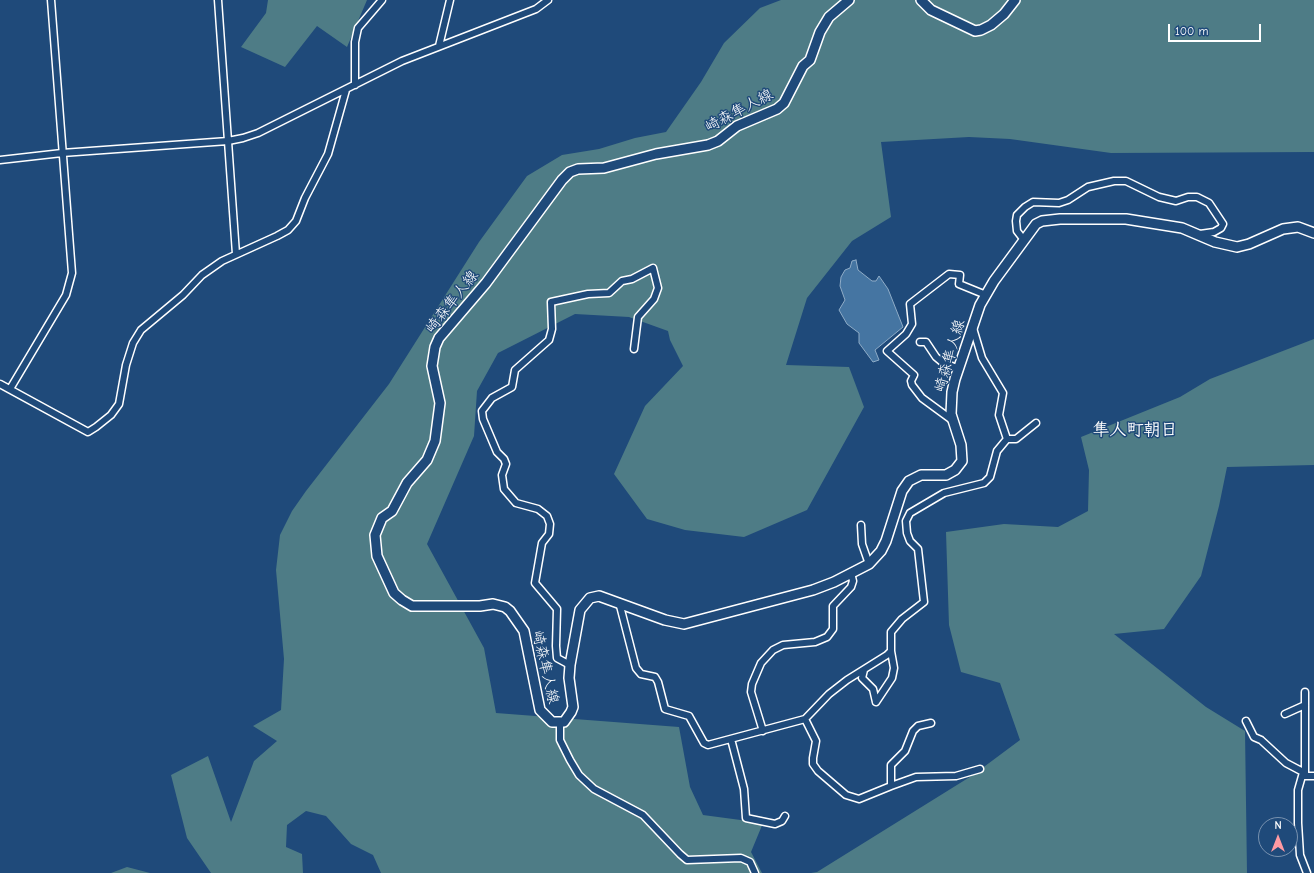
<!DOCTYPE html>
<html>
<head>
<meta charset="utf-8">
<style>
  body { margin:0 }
  #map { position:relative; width:1314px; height:873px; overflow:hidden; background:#1f4a7a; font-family:"Comic Neue",sans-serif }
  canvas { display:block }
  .north { position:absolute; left:1258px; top:817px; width:40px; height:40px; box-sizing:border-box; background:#1f4a7a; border:1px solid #7992af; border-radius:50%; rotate:0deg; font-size:11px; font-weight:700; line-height:16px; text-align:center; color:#fff }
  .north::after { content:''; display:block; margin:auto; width:14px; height:18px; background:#ff9aa2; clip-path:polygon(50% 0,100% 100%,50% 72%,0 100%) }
  .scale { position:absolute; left:1168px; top:24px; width:93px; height:18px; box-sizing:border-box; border:2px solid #fff; border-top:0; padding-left:5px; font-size:12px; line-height:14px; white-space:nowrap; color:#fff; -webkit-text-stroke:3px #1f4a7a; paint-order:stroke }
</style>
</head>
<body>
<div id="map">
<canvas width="1314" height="873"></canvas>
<div class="north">N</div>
<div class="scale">100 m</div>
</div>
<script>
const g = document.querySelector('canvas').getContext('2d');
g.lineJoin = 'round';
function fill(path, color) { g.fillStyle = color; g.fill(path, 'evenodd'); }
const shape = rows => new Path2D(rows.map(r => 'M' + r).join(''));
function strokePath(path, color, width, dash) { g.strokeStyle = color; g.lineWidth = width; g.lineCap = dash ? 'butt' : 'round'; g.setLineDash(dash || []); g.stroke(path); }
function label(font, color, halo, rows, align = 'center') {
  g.font = font + ' "Comic Neue","Klee One",sans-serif'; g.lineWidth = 3; g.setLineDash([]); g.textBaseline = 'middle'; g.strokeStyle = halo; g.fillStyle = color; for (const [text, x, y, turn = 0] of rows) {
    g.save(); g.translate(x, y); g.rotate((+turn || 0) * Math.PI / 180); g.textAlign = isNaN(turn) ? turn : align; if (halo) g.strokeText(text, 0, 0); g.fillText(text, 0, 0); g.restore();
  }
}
fill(shape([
  [268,0,367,0,347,47,317,26,285,67,241,47,266,13],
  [781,0,1314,0,1314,152,1111,153,1010,139,969,137,881,142,891,217,852,241,807,298,786,365,849,367,864,407,807,510,744,537,685,530,647,519,614,474,645,406,683,366,670,340,668,331,629,317,575,314,498,353,477,391,474,436,427,544,484,648,496,713,679,727,690,787,703,815,763,823,751,852,762,873,381,873,373,855,351,844,326,816,306,811,287,825,286,847,302,854,303,873,211,873,187,838,171,775,208,756,231,822,254,761,277,741,253,726,281,710,284,659,276,570,280,535,292,511,306,491,389,384,479,242,527,176,562,155,599,149,635,138,666,132,701,82,724,43,760,8],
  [1314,339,1314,465,1227,467,1219,506,1201,576,1164,629,1114,634,1206,707,1245,731,1247,873,811,873,817,872,973,775,1020,740,1000,683,961,672,949,625,946,532,1004,524,1058,527,1088,511,1089,470,1081,437,1180,397,1210,379],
  [127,867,150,873,111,873]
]), '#4e7c86');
const water = shape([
  [856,260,858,270,872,281,876,281,879,276,888,289,903,327,875,350,879,360,873,362,859,343,859,333,847,324,839,310,845,300,840,286,841,277,845,270,850,268,852,261,856,260]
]);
fill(water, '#4575a2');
strokePath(water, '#8facc7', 1);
const minor = shape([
  [218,0,236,254],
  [439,46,450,0],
  [355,85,355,42,358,28,382,0],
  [0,160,62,153,228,141,243,138,258,133,402,61,536,9,548,0],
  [1024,240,1017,231,1016,221,1017,215,1025,207,1033,202,1059,203,1068,200,1088,187,1114,181,1126,181,1159,197,1176,201,1188,197,1197,197,1209,203,1223,224,1221,228,1214,232,1200,234],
  [920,342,926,342,936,357,942,362,959,369],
  [0,384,88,432,96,427,111,415,119,404,126,365,133,343,141,330,183,295,202,275,222,261,277,236,288,230,296,221,305,198,328,154,346,90],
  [10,389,66,295,72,273,51,0],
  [952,420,922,398,912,385,911,381,914,375,887,351,906,334,912,324,910,304,949,274,960,275,959,284,986,295],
  [1007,439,1016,439,1036,423],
  [861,525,862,544,869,564],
  [619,602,636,668,641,674,655,677,658,682,665,709,689,716,704,743,708,745,805,719,829,694,847,680,887,655,891,651,891,632,902,619,924,602,918,549,910,541,907,533,906,521,910,513,944,493,984,483,990,477,997,451,1007,439,999,415,1003,393,982,358,973,328],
  [570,665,557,658,556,646,557,609,535,583,542,543,549,534,550,524,547,516,538,509,516,503,504,489,502,475,506,464,504,459,497,452,483,419,482,411,492,398,512,387,515,370,549,340,552,329,551,302,588,294,609,293,622,281,632,279,653,268,658,288,654,299,638,317,634,349],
  [864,670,862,678,873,689,876,702],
  [1305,692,1305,773,1302,776,1298,790,1298,823,1300,855,1307,873],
  [876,702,892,678,894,668,891,651],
  [1285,714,1305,705],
  [805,719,816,741,813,758,813,764,818,771,846,795,859,799,891,786,891,765,905,751,913,731,918,726,931,723],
  [1246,721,1254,737,1261,740,1286,763,1305,773],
  [560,723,560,740,570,760,579,775,594,789,643,815,680,854,687,860,741,858,750,862,755,873],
  [763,731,751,692,752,684,761,663,773,650,783,645,815,642,827,637,833,629,833,606,851,587,853,581,851,573],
  [731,739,744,789,746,818,775,824,782,821,785,816],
  [1302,776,1314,776],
  [891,786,916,777,956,776,980,769]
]);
const secondary = shape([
  [849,0,829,17,820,32,810,60,803,66,784,103,777,109,737,126,718,141,708,145,656,154,604,168,578,169,570,172,562,180,486,283,439,338,435,347,432,366,440,403,435,441,427,460,407,483,392,511,382,518,375,535,377,556,394,593,402,600,412,606,480,606,493,604,505,607,510,611,524,631,540,710,552,722,564,722,571,712,573,707,569,678,570,665,580,610,590,598,599,596,665,620,684,624,813,590,834,582,869,564,881,551,886,541,902,491,909,481,921,475,946,475,955,470,962,461,961,445,951,414,952,392,955,379,980,305,994,281,1036,224,1042,221,1060,219,1126,219,1182,228,1215,242,1237,247,1249,244,1283,229,1298,227,1314,233],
  [921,0,931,10,975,31,981,30,991,25,1004,14,1015,0]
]);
strokePath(minor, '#fff', 9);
strokePath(secondary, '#fff', 12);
strokePath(minor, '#1f4a7a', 6);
strokePath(secondary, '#1f4a7a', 9);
label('15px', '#fff', '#1f4a7a', [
  ["崎森隼人線",739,111,-28],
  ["崎森隼人線",452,302,-52],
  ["崎森隼人線",950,356,-74],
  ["崎森隼人線",545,667,77]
]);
label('bold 17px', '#fff', '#1f4a7a', [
  ["隼人町朝日",1135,430]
]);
</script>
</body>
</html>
